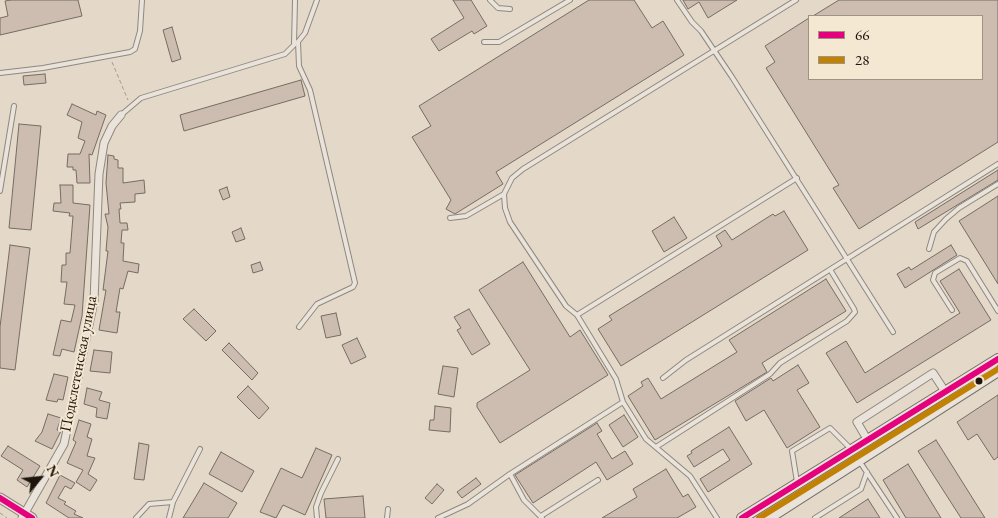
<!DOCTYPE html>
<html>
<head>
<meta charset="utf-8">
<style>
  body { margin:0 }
  #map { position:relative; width:998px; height:518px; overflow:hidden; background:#e4d9c8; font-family:"EB Garamond",serif }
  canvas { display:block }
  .legend { position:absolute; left:808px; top:15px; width:175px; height:65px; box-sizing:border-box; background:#f5e8d3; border:1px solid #9f9483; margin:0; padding:6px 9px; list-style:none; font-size:15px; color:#1e160c }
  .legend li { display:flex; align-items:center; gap:10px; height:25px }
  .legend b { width:25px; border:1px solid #9f9483 }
  .north { position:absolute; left:15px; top:453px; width:50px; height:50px; -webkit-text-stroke:4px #f5e8d3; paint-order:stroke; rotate:62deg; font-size:14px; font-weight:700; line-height:20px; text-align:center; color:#1e160c }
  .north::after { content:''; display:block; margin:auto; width:18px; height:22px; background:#1e160c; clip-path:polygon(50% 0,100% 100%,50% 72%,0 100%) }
</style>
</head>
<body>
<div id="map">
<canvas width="998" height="518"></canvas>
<ul class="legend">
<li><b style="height:6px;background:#e5007d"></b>66</li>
<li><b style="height:6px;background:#c18203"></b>28</li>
</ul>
<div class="north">N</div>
</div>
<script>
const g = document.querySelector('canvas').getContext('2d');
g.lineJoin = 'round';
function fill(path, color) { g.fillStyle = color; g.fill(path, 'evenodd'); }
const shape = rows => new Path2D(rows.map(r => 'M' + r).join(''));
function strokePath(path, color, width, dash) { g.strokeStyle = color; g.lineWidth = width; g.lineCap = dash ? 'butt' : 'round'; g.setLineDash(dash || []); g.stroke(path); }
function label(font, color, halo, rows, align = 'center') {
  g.font = font + ' "EB Garamond",serif'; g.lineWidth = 4; g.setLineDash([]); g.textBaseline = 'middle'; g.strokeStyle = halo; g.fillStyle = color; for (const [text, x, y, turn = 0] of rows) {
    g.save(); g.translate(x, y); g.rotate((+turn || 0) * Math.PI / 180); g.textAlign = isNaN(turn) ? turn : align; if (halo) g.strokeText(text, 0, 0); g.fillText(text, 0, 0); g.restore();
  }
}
const building = shape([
  [11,0,78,0,82,16,0,35,0,18,8,16,5,1,11,0],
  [453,0,471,0,487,26,474,34,472,31,439,51,431,39,464,18,453,0],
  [589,0,634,0,652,28,663,21,684,55,496,172,503,184,455,214,446,209,451,200,412,137,431,126,419,106,589,0],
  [683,0,737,0,708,18,699,2,688,9,683,0],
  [839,0,998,0,998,142,859,229,833,188,839,185,766,68,775,62,765,46,809,18,809,79,982,79,982,16,813,16,839,0],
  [172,27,181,59,172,62,163,30,172,27],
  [45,74,46,83,24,85,23,76,45,74],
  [301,80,305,96,184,131,180,115,301,80],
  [72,104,96,115,97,111,106,115,92,155,89,154,90,183,77,183,76,170,73,170,73,167,67,167,68,154,80,154,85,141,78,138,82,122,67,115,72,104],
  [19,124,41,126,31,230,9,228,19,124],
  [108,155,114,156,114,159,118,160,118,168,123,168,123,183,144,180,145,193,135,194,135,202,120,203,121,209,119,209,120,223,127,223,128,230,122,230,121,243,124,243,123,261,139,264,138,273,128,271,123,289,120,288,116,312,120,312,117,333,99,330,106,290,103,290,108,251,106,251,108,227,105,214,109,214,106,183,108,155],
  [998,170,998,180,918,229,915,222,998,170],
  [60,185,73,185,73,203,90,205,82,316,74,352,62,349,60,356,53,355,61,320,71,322,75,305,64,304,67,282,61,282,62,265,66,265,66,253,70,253,73,216,69,216,70,213,53,211,54,203,61,203,60,185],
  [227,187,230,197,223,200,219,190,227,187],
  [998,196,998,284,959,221,998,196],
  [784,211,808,250,621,366,598,329,612,320,609,316,722,246,716,236,725,230,732,240,773,214,775,216,784,211],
  [674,217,687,238,664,252,652,231,674,217],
  [241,228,245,239,236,242,232,232,241,228],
  [10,245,30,248,15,370,0,368,0,327,10,245],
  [951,245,957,255,905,288,897,274,909,267,911,270,951,245],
  [260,262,263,270,253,273,251,265,260,262],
  [523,262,570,337,580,330,608,375,500,443,477,407,477,403,530,370,479,290,523,262],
  [959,269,991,320,857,403,826,353,846,341,865,373,960,313,940,281,959,269],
  [826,279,846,311,762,363,767,372,655,440,628,396,643,386,641,382,648,378,661,399,737,352,729,340,826,279],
  [194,309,216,331,206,341,183,319,194,309],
  [469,309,490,344,472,355,457,330,461,328,454,317,469,309],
  [336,313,341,335,326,338,321,316,336,313],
  [357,338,366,357,351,364,342,345,357,338],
  [229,343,258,373,252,380,222,350,229,343],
  [94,350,112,352,110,373,90,371,94,350],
  [798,365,809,383,797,390,820,427,787,448,764,410,746,421,735,401,771,378,773,381,798,365],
  [443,366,458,368,454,397,438,394,443,366],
  [54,374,68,377,63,400,58,399,57,402,46,400,54,374],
  [248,386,269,408,259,419,237,397,248,386],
  [87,388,102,392,99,400,110,403,107,419,96,417,97,408,84,404,87,388],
  [998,395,998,457,994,460,977,434,968,440,957,422,998,395],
  [435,406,451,408,450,432,429,430,430,420,434,420,435,406],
  [48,414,61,418,57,430,61,431,52,449,35,441,42,432,48,414],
  [624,415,638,437,623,447,609,425,624,415],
  [79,420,91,424,87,437,92,439,87,456,95,458,88,474,97,480,90,491,76,482,83,470,67,463,76,442,73,440,79,420],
  [597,423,602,431,597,434,612,459,625,451,633,464,607,480,596,462,533,503,515,475,597,423],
  [729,427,752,464,708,492,700,479,730,460,723,449,694,467,687,456,692,453,691,451,729,427],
  [936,440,985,518,961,518,918,451,936,440],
  [139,443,149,445,144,480,134,479,139,443],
  [8,446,40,466,27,487,17,480,23,470,1,456,8,446],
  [316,448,332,455,305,515,283,505,276,518,260,512,281,468,302,478,316,448],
  [221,452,254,471,242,492,209,474,221,452],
  [908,464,941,518,906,518,883,480,908,464],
  [666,469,683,497,688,494,696,507,677,518,602,518,637,497,633,489,666,469],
  [60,475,75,483,71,489,65,486,58,498,66,502,64,504,76,511,74,514,83,518,69,518,46,503,60,475],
  [476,478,481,484,462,498,457,492,476,478],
  [204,483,237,503,228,518,183,518,204,483],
  [437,484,444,490,432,504,425,498,437,484],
  [363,496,365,518,326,518,324,499,363,496],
  [868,499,880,518,839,518,868,499]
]);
fill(building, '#cdbcb0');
strokePath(building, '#746d64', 1);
const service = shape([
  [490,0,498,8,510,9],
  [677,0,692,22,701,31,732,77,893,332],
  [298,42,299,66,310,90,355,283,353,287,317,304,299,327],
  [484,42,499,42,570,0],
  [297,43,305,33,317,0],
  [0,73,43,68,130,52,135,49,140,31,142,0],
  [121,115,141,98,285,54,294,45,295,0],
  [0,191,14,106],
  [450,218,466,216,504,194],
  [929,249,934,232,946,219,959,208,998,184],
  [952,310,933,280,935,273,960,258,967,261,998,311],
  [577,315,797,178],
  [663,378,686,360,998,164],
  [656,447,770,374,780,363,847,321,855,312,854,309,831,271],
  [860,462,897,518],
  [510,474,524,500,542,518],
  [797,482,792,451,830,428,851,449],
  [541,516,598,480],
  [136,518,149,504,173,502],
  [169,518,173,502,200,449],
  [317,518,316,507,321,493,338,459],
  [387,518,388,509],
  [438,518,468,504,510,474,623,402],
  [717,518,690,476,646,439,623,402,616,379,577,315,566,306,510,222,505,208,504,194,512,178,523,169,796,0],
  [815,518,861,489,867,472]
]);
const minor = shape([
  [867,439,857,422,933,373,946,393],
  [22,518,64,444,94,301,99,174,104,143,112,126,121,115]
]);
const tertiary = shape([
  [0,498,32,518]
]);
const secondary = shape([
  [742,518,998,359],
  [769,518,998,371]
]);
strokePath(service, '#8f887d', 6);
strokePath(minor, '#8f887d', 9);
strokePath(tertiary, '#8f887d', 11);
strokePath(secondary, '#746d64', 12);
strokePath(shape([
  [112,62,128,100],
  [0,513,7,518]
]), '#a29d95', 1, [4, 2.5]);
strokePath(service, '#e9e3db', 4);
strokePath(minor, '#e9e3db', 7);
strokePath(tertiary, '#e9e3db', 9);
strokePath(secondary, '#e9e3db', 10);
strokePath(shape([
  [0,498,32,518],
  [742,518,998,359]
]), '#e5007d', 6);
strokePath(shape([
  [759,518,998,369]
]), '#c18203', 6);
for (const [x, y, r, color] of [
  [979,381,4.5,"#1e160c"]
]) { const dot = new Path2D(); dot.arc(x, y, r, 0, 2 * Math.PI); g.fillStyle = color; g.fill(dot); strokePath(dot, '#f5e8d3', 2); }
label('16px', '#1e160c', '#f5e8d3', [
  ["Подклетенская улица",79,364,-79]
]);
</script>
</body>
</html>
